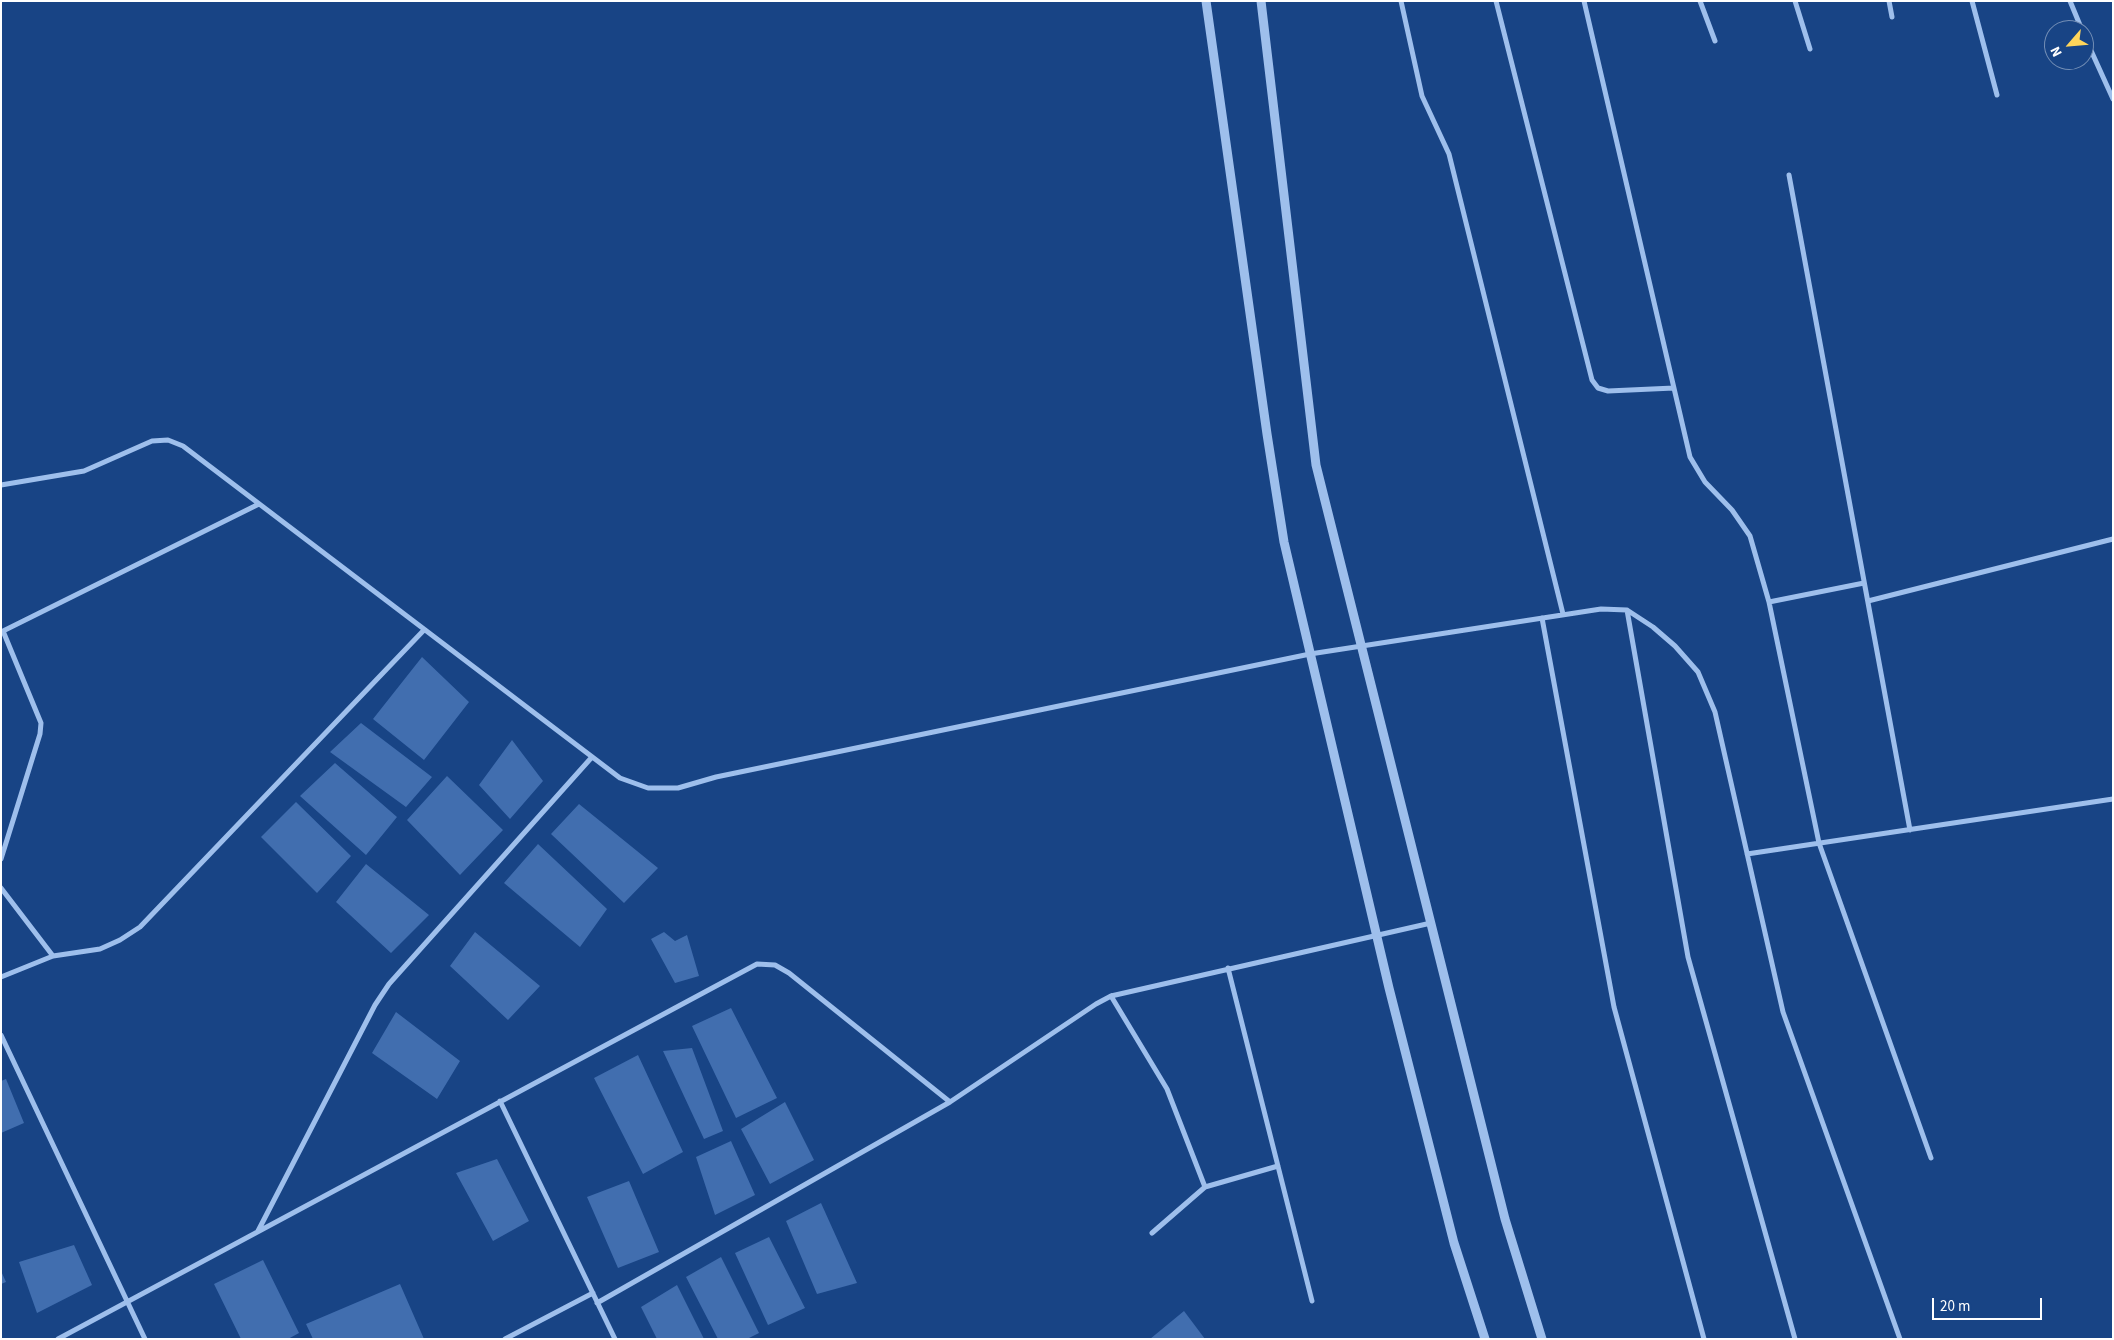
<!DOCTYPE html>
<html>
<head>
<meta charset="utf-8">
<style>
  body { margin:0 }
  #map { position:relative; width:2114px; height:1340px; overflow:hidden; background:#184485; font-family:"Source Sans 3",sans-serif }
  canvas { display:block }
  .frame { position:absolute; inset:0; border:2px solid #fff; pointer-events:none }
  .north { position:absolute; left:2044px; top:20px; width:50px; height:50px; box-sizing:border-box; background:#184485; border:1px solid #748fb6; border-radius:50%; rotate:243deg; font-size:14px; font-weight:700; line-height:20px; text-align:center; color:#fff }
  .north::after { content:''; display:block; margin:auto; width:18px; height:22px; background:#ffd55a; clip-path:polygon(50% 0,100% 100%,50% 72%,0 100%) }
  .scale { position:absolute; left:1932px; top:1298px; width:110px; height:22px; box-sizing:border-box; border:2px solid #fff; border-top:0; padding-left:6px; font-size:15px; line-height:18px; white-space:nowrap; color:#fff; -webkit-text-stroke:4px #184485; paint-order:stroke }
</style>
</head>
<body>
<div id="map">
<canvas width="2114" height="1340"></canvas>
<div class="frame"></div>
<div class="north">N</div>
<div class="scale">20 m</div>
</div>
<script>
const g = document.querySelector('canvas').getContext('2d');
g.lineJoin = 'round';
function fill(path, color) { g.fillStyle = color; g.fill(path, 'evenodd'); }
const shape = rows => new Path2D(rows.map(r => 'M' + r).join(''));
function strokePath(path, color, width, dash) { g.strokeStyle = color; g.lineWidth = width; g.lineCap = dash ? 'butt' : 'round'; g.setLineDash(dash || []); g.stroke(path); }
fill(shape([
  [422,657,469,702,424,760,373,719],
  [361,723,432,777,406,807,330,752],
  [512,740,543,781,510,819,479,785],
  [335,763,397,817,366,855,300,796],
  [447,776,503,830,460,875,407,820],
  [296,802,351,856,317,893,261,837],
  [579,804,658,868,624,903,551,834],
  [538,844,607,909,580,947,504,883],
  [366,864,429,915,391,953,336,902],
  [475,932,540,986,508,1020,450,966],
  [664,932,675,941,687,935,699,976,675,983,651,939],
  [731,1008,777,1098,736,1118,692,1026],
  [396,1012,460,1061,437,1099,372,1053],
  [692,1048,723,1131,704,1139,663,1051],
  [638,1055,683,1152,643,1174,594,1078],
  [6,1079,24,1123,1,1133,1,1081],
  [785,1102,814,1160,770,1184,741,1129],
  [731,1141,755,1195,715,1215,696,1157],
  [497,1159,529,1221,493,1241,456,1173],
  [629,1181,659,1252,618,1268,587,1197],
  [821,1203,857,1283,817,1294,786,1221],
  [769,1237,805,1308,768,1325,735,1253],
  [74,1245,92,1285,37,1313,19,1262],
  [721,1257,759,1333,747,1339,718,1339,686,1277],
  [263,1260,299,1333,288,1339,241,1339,214,1284],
  [1,1271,6,1282,1,1284],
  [400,1284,424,1339,313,1339,306,1324],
  [677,1285,704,1339,657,1339,641,1307],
  [1184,1311,1205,1339,1150,1339]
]), '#416eaf');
strokePath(shape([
  [1401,1,1422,96,1449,154,1563,614],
  [1496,1,1592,380,1598,388,1608,391,1674,388],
  [1584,1,1690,457,1705,482,1732,510,1750,536,1769,602,1819,843,1931,1158],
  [1700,1,1715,41],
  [1795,1,1810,49],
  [1889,1,1892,17],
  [1972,1,1997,95],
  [2070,1,2082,30],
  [2084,35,2113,99],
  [1789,175,1910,830],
  [1,485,84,471,152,441,168,440,183,446,620,778,648,788,678,788,716,777,1310,654,1601,609,1627,610,1653,627,1675,646,1698,672,1715,712,1783,1012,1900,1339],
  [1868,601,2113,539],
  [1769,602,1864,583],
  [1627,610,1688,957,1795,1339],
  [1542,618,1614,1007,1704,1339],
  [1,632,259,504],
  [1747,854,2113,799],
  [1,859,40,734,41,723,3,631],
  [1,888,53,956],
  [1228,968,1312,1301],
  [1,977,53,956,100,949,120,940,140,927,424,630],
  [1111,996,1167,1089,1205,1187],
  [1,1035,145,1339],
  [500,1101,615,1339],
  [258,1231,375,1005,389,984,592,757],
  [1152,1233,1205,1187,1278,1166],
  [597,1303,950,1102,1096,1004,1111,996,1431,923],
  [58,1339,757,964,775,965,789,973,950,1102],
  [505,1339,593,1293]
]), '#9ebfec', 5);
strokePath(shape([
  [1206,1,1267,434,1284,542,1389,988,1454,1243,1485,1339],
  [1261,1,1316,465,1505,1219,1542,1339]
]), '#9ebfec', 9);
</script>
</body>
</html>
